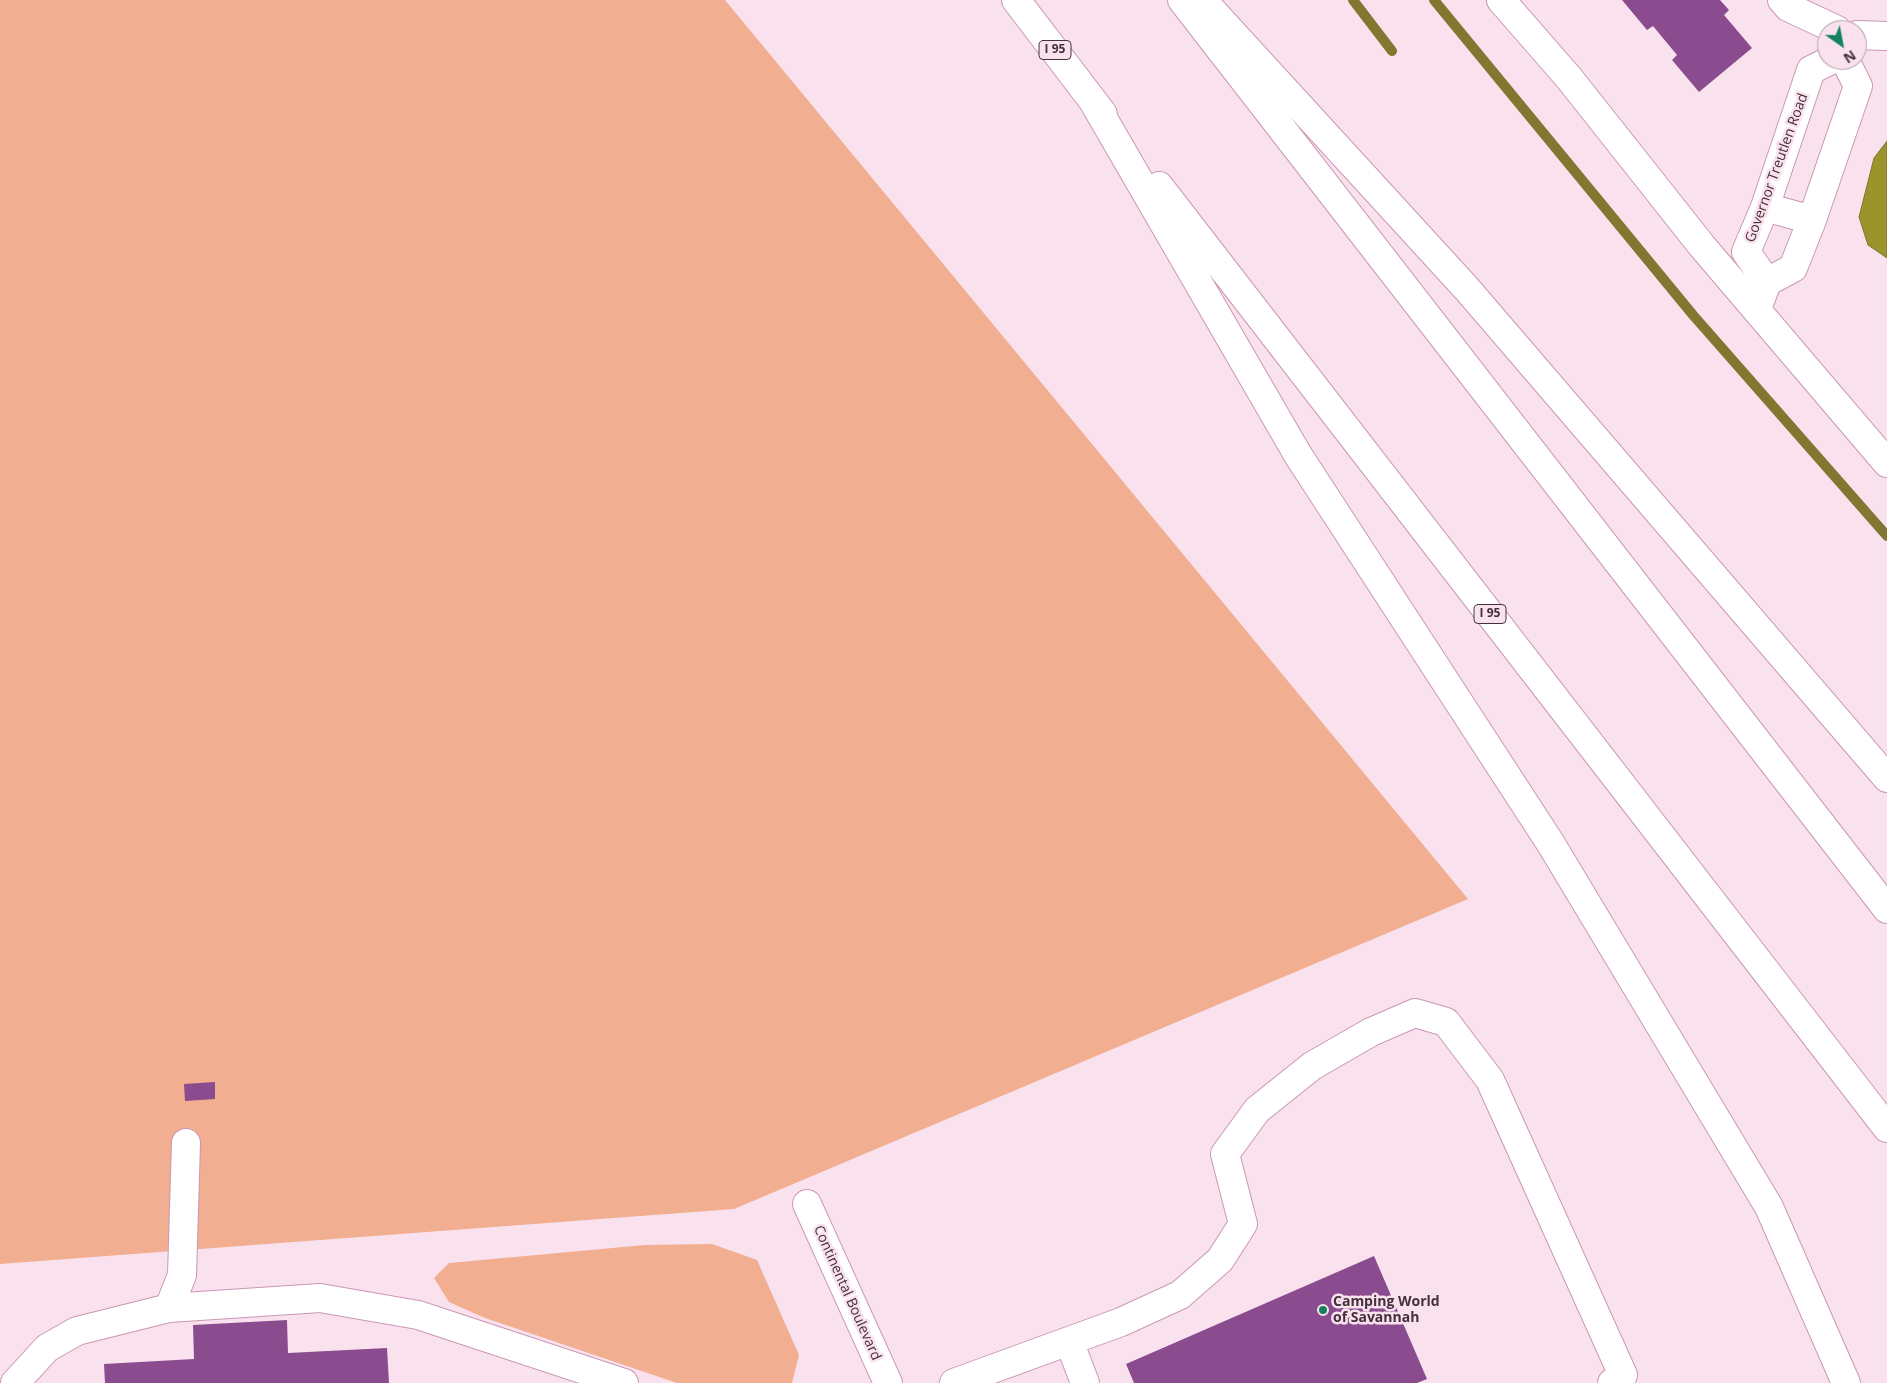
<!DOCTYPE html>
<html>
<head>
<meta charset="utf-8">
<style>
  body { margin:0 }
  #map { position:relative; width:1887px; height:1383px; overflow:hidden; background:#f9e2ee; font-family:"Open Sans",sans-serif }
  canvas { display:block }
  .north { position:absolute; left:1817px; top:20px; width:50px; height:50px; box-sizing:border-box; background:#f9e2ee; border:1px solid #b19ba7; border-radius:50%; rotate:147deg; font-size:14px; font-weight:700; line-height:20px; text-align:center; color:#46303c }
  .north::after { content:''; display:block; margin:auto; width:18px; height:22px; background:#16835f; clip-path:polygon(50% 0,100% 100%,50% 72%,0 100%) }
</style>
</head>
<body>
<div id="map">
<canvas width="1887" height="1383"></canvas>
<div class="north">N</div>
</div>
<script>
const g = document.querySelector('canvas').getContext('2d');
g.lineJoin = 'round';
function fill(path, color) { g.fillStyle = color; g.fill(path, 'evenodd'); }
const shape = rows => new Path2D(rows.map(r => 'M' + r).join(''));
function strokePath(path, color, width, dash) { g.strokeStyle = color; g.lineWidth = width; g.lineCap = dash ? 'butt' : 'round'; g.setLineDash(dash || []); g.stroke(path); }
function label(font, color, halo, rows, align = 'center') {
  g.font = font + ' "Open Sans",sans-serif'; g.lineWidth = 5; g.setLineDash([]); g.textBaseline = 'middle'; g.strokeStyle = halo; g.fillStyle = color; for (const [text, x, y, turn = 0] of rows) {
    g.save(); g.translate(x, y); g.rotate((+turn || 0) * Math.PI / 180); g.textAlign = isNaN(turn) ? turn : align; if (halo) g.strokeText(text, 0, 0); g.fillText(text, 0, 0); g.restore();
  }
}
fill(shape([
  [0,0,725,0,1468,899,734,1209,0,1264],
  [712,1244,757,1260,799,1355,792,1383,677,1383,485,1318,449,1302,434,1278,449,1263,645,1245]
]), '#f1ae91');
const water = shape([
  [1887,141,1887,258,1868,245,1859,217,1874,158,1887,141]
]);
fill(water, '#9b942c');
strokePath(water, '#827631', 1);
strokePath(shape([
  [1353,0,1392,51],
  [1434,0,1693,315,1887,536]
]), '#827631', 10);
fill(shape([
  [1622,0,1720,0,1729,10,1724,15,1752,48,1699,92,1672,60,1677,55,1653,26,1647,30],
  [215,1082,215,1099,185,1101,184,1084],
  [1374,1256,1427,1379,1417,1383,1134,1383,1126,1364],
  [287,1320,288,1353,387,1348,389,1383,105,1383,104,1364,194,1359,193,1325]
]), '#8a4c8e');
const minor = shape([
  [1501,0,1569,78,1702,246,1887,463],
  [1782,0,1788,7,1837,30],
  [1857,35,1887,36],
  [1765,207,1812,220],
  [1767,282,1746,252,1765,207,1811,70,1831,60],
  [1757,309,1767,282,1793,268,1812,220,1858,86,1845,60],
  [807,1204,888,1383],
  [169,1308,182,1275,186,1143],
  [1069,1341,1085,1383],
  [15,1383,47,1348,77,1331,169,1308,320,1298,418,1315,624,1383],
  [954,1383,1121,1322,1180,1295,1220,1260,1243,1224,1225,1154,1257,1110,1312,1066,1371,1032,1415,1013,1446,1022,1490,1080,1623,1375,1612,1383]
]);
const highway = shape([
  [1016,0,1103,114],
  [1182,0,1887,909],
  [1206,4,1467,289,1887,778],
  [1093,101,1298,455,1551,844,1769,1207,1846,1383],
  [1159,186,1887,1128]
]);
strokePath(minor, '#cb97b4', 30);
strokePath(highway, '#cb97b4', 30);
strokePath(minor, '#fff', 28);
strokePath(highway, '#fff', 28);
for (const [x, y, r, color] of [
  [1323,1310,5,"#16835f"]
]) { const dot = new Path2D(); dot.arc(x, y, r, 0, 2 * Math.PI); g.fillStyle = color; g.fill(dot); strokePath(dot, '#f9e2ee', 2); }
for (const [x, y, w] of [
  [1055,50,32],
  [1490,614,32]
]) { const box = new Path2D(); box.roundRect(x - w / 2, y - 9.5, w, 19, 4); g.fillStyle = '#f9e2ee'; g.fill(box); strokePath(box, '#46303c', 1); }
label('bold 12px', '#46303c', null, [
  ["I 95",1055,50],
  ["I 95",1490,614]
]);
label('14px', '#46303c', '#f9e2ee', [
  ["Governor Treutlen Road",1777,168,-70],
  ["Continental Boulevard",847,1293,66]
]);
label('bold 14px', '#46303c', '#f9e2ee', [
  ["Camping World",1333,1302],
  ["of Savannah",1333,1318]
], 'left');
</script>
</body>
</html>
